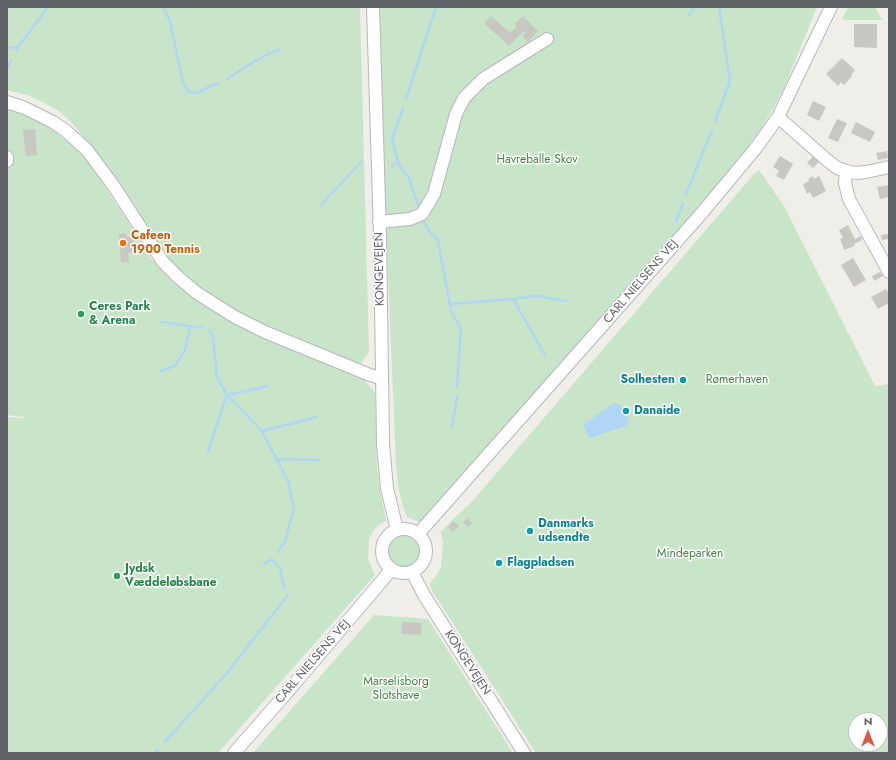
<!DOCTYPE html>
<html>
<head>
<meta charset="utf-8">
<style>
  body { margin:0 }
  #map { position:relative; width:896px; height:760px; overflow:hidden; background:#f0eee8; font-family:Jost,sans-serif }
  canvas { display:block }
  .frame { position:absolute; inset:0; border:8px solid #5f6266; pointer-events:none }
  .north { position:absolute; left:848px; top:712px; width:40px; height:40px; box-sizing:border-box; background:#fff; border:1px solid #bfc0c2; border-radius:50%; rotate:0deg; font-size:11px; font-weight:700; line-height:16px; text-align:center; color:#5f6266 }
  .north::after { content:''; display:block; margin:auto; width:14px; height:18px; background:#d75947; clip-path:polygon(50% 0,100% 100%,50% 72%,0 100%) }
</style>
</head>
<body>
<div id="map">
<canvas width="896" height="760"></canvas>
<div class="frame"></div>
<div class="north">N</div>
</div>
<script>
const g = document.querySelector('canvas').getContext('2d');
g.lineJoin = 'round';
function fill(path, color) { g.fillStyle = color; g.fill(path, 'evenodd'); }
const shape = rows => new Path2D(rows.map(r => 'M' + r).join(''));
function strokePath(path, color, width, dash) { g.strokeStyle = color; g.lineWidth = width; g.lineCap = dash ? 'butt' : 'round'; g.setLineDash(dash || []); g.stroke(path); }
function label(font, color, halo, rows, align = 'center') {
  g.font = font + ' Jost,sans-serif'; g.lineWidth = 3; g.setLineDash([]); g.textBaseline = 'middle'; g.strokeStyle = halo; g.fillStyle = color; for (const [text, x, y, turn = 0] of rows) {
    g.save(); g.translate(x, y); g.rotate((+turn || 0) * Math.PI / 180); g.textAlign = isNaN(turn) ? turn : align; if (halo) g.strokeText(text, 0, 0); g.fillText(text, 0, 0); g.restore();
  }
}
fill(shape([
  [7,7,360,7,369,352,360,364,242,315,194,286,163,255,117,178,72,123,59,111,44,103,27,95,7,90],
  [377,7,817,7,784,88,771,112,758,133,717,186,662,250,420,522,407,517,402,504,398,485,396,465],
  [848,7,875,7,882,20,842,20],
  [7,109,27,114,51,128,85,157,131,226,151,259,188,293,206,307,225,318,353,373,363,379,373,390,375,394,377,466,380,490,386,521,379,525,373,531,369,539,368,559,375,575,218,753,7,753,7,417,23,418,24,417,7,415],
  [759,170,784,206,875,386,889,384,889,753,536,753,431,589,430,583,437,575,441,567,443,543,441,532,454,518,469,505,754,174],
  [856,720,880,720,880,744,856,744],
  '388 551a16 16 0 1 1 32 0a16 16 0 1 1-32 0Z',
  [374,615,428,619,513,753,253,753]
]), '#c8e4c9');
fill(shape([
  [614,403,621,405,629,421,626,426,589,438,583,425]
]), '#b2d5f6');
strokePath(shape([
  [163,7,170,21,183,83,188,91,196,93,218,83],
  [689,15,694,7],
  [7,48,17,47],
  [16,50,48,7],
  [7,68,11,60],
  [227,79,252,63,272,52,280,50],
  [406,99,436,7],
  [403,108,392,139,399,165,409,178,418,205],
  [715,122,730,81,719,7],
  [392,166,398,162],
  [686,194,712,130],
  [320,206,361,162],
  [424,221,428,230,438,240,451,311,461,329,457,386],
  [676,221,683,203],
  [513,299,537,296,566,301],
  [450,304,513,299,545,355],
  [162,322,202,328],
  [209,330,213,337,217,377,227,395,262,431,289,483,291,496,294,507,285,542,278,551],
  [160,371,175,366,185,350,190,326],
  [452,427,457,396],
  [262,431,317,417],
  [208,451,227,395,268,386],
  [276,459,319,460],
  [272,559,280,568,284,589],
  [264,564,272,559],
  [165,742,227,673,288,595],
  [155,753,158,750]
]), '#b2d5f6', 2.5);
fill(shape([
  [491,16,510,33,517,26,515,24,523,16,538,31,528,42,522,36,525,33,524,31,509,46,484,23],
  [854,24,877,24,877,48,854,47],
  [842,58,855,70,851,75,852,76,844,85,841,82,838,86,826,74],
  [813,101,826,107,819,121,807,115],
  [837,119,847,123,838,142,828,138],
  [856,122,875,132,870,142,851,133],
  [35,129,37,155,26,156,23,130],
  [887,151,888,158,878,160,876,153],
  [780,156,793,164,784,180,776,176,779,171,773,167],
  [813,156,819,162,813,168,807,163],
  [813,176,814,179,819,176,826,191,813,198,810,192,807,194,803,184,809,181,808,179],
  [889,185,889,197,880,199,877,187],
  [848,225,855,239,861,236,862,240,854,244,855,246,844,250,840,239,843,238,839,230],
  [126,233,127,237,133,237,134,252,128,253,129,262,121,263,119,234],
  [889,234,889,239,882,240,881,235],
  [853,258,866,280,854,287,841,265],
  [880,272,883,276,874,281,872,276],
  [886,289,889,294,889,303,878,309,871,297],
  [467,518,472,523,468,527,463,522],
  [453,521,459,526,453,532,448,527],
  [402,622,422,623,421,635,401,634]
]), '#c8c8c3');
const minor = shape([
  [373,7,380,234,383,444,387,488,397,530],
  [7,102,25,108,53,122,65,130,87,150,113,185,163,262,178,277,197,293,235,317,265,332,370,375,381,378],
  [778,117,827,160,837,168,846,171,845,183,849,199,889,272],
  [7,157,7,161],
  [846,171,856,173,866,172,889,167],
  [379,222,410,219,422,214,434,194,456,114,464,98,483,79,547,39],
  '382 551a22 22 0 1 1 44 0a22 22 0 1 1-44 0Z',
  [418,534,701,214,756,148,778,117,831,7],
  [412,572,424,595,524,753],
  [234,753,290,689,391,570]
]);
strokePath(minor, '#b5b7bb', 14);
strokePath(minor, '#fff', 12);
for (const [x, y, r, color] of [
  [123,243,4,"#e8710a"],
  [81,314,4,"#2e9e5b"],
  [683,380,4,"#0f9aa8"],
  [626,411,4,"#0f9aa8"],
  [530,531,4,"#0f9aa8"],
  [499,563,4,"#0f9aa8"],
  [117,576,4,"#2e9e5b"]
]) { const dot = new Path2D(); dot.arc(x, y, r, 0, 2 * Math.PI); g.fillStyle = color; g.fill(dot); strokePath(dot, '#fff', 1.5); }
label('12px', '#418447', '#fff', [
  ["Havreballe Skov",537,160],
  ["Rømerhaven",737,380],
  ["Mindeparken",690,554],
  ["Marselisborg",396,682],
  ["Slotshave",396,696]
]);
label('bold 12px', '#c56008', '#fff', [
  ["Cafeen",131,236],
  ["1900 Tennis",131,250]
], 'left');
label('12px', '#5f6266', '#fff', [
  ["KONGEVEJEN",380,269,-91],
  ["CARL NIELSENS VEJ",641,282,-49],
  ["CARL NIELSENS VEJ",313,662,-49],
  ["KONGEVEJEN",467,663,57]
]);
label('bold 12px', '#27864d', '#fff', [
  ["Ceres Park",89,307],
  ["& Arena",89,321],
  ["Jydsk",125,569],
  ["Væddeløbsbane",125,583]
], 'left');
label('bold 12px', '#0d838f', '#fff', [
  ["Solhesten",675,380,"right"],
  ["Danaide",634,411],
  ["Danmarks",538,524],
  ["udsendte",538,538],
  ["Flagpladsen",507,563]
], 'left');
</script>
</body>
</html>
